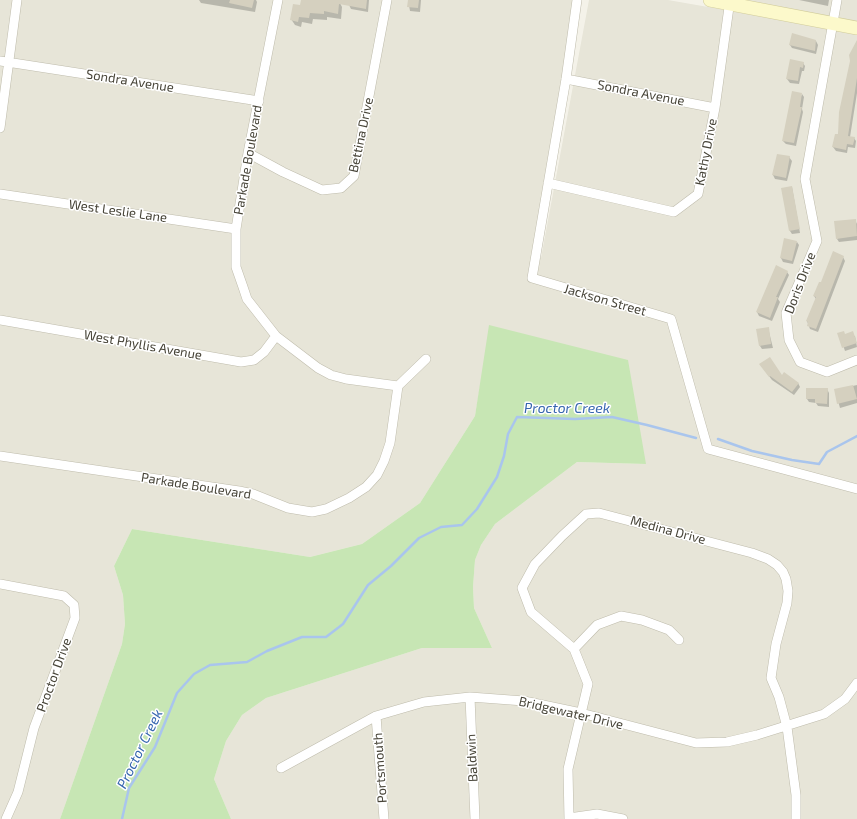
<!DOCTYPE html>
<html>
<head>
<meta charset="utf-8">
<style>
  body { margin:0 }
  canvas { display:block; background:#f4f2e9 }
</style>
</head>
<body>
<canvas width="857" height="819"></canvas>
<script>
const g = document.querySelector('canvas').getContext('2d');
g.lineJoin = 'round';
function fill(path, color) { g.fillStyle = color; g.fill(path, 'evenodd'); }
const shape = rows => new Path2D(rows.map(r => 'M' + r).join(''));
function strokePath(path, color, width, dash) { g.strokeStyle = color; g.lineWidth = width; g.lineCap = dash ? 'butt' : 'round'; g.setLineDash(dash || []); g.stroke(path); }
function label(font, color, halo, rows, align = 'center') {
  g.font = font + ' "Exo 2",sans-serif'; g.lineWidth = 3; g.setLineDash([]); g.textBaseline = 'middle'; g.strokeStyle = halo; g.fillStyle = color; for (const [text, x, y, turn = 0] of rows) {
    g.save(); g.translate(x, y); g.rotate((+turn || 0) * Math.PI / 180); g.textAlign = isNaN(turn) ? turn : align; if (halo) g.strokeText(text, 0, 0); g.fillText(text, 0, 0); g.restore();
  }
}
fill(shape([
  [0,0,579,0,531,257,541,258,589,0,668,0,857,33,857,819,231,819,214,779,226,741,242,715,266,698,422,648,492,648,474,608,473,587,475,560,481,545,495,524,577,462,645,464,490,326,475,416,420,503,362,544,310,557,132,529,114,566,123,595,125,624,122,644,60,819,0,819],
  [740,0,857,0,857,21]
]), '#e7e5d8');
fill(shape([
  [489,325,628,360,646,464,577,462,495,524,481,545,475,560,473,587,474,608,492,648,422,648,266,698,242,715,226,741,214,779,231,819,60,819,122,644,125,624,123,595,114,566,132,529,310,557,362,544,420,503,475,416]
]), '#c7e6b4');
fill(shape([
  [199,0,256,0,257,2,255,12,201,3],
  [302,0,339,1,342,7,341,19,327,17,327,20,313,19,312,24,302,22,301,27,295,25,291,19,301,6],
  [350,0,369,0,368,12,351,9,349,5],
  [408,0,421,0,420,12,410,11],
  [799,0,829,0,828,6],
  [816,41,818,45,816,54,792,48,790,45],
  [857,45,857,93,850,137,854,138,856,141,855,148,848,147,847,153,836,151,833,147,838,135],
  [803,63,805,66,804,71,802,71,799,84,790,83,787,79],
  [802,94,804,97,802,109,803,112,796,146,786,144,783,141],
  [789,157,792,161,787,181,775,179,773,175],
  [792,187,800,233,792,234,790,231],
  [855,220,857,224,857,240,839,242,837,239],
  [797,242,799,245,793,264,783,262,781,258],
  [843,257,845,261,818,332,810,329,807,321,816,299,814,296],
  [787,272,789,275,778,299,780,302,772,321,759,316,757,312],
  [768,328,773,348,762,349,760,346],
  [839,333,855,336,857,347,845,351],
  [763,368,798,383,800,387,794,395,772,380],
  [857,385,857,403,840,408,835,390],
  [827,389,829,393,829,407,818,406,816,403,809,402,807,399]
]), '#0003');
strokePath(shape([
  [718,439,752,451,792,460,819,464,827,452,857,436],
  [122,819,129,788,155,747,177,693,194,674,210,665,247,662,267,651,302,637,326,637,343,624,368,585,391,566,419,538,441,527,462,525,477,509,497,477,504,456,508,434,517,417,575,419,612,417,647,425,696,438]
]), '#a9c5ed', 2.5);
fill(shape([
  [230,0,254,0,252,8,229,3],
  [301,0,367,0,366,9,339,4,338,14,324,11,324,14,310,13,309,18,299,17,298,22,290,20,293,4,300,5],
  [408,0,419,0,418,8,407,7],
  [792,33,816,40,815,51,789,45],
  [857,40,857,78,848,136,855,137,853,145,847,144,846,150,832,147,835,134,838,134,839,112,850,61,849,55],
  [790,59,804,62,803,68,800,67,798,81,786,79],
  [792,91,802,93,800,107,802,107,794,143,782,141],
  [777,154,790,156,786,178,772,175],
  [792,186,800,229,789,231,781,188],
  [856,219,857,236,836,239,834,221],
  [784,238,797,241,792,261,780,258],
  [833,251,844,256,816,329,807,326,808,322,806,321,816,297,813,296,819,282,821,282],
  [776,265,788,271,776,297,778,297,770,318,756,312],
  [769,327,771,344,759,346,756,329],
  [844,331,845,334,853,331,857,343,842,348,837,333],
  [770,357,782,375,784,372,799,383,792,392,770,376,769,377,759,364],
  [853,385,857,399,837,404,834,389],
  [806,388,828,388,827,404,815,403,815,399,806,399]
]), '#d5d0bf');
const street = shape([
  [278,0,248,153,236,229,236,267,243,287,247,299,276,336,318,368,331,375,346,379,398,386],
  [577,0,566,79,532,278,671,319,708,449,857,489],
  [837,0,805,179,817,241,786,313,789,340,800,362,827,372,857,360],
  [0,61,259,101],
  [566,79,715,108],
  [0,128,17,0],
  [248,153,283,172,322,190,341,188,354,176,387,0],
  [548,183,674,212,698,194,715,108,730,0],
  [0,194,236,229],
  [0,320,241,362,254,360,264,352,276,336],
  [398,386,426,359],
  [0,456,239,491,253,494,288,508,312,512,326,509,349,498,366,487,377,475,384,461,390,443,398,386],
  [0,584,64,596,74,605,75,618,34,728,18,792,6,819],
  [574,649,597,625,621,616,642,620,669,630,679,640],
  [470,697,475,819],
  [376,716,384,819],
  [281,768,376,716,424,702,470,697,524,701,581,713,696,743,727,742,757,735,824,714,845,699,857,683],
  [569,818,597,814,623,819],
  [569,819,568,769,588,684,574,649,531,612,522,588,535,564,562,536,586,514,599,513,752,553,768,559,777,565,783,572,786,579,788,591,787,603,776,644,771,678,779,697,787,727,796,795,796,819]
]);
const secondary = shape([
  [710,0,857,28]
]);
strokePath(street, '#bfbcac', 10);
strokePath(secondary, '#d1cc9b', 14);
strokePath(street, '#fff', 9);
strokePath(secondary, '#fcf9cb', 13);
label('13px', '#474438', '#fff', [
  ["Sondra Avenue",130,81,9],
  ["Sondra Avenue",641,93,11],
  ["Bettina Drive",361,135,-78],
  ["Kathy Drive",706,152,-79],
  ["Parkade Boulevard",248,160,-80],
  ["West Leslie Lane",118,211,8],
  ["Doris Drive",800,283,-69],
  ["Jackson Street",605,300,16],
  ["West Phyllis Avenue",143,345,10],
  ["Parkade Boulevard",196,486,9],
  ["Medina Drive",668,530,15],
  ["Proctor Drive",54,675,-70],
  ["Bridgewater Drive",571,713,13],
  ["Baldwin",472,758,-93],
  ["Portsmouth",380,768,-94]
]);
label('italic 14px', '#3666af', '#fff', [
  ["Proctor Creek",567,408],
  ["Proctor Creek",140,749,-64]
]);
</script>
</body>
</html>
